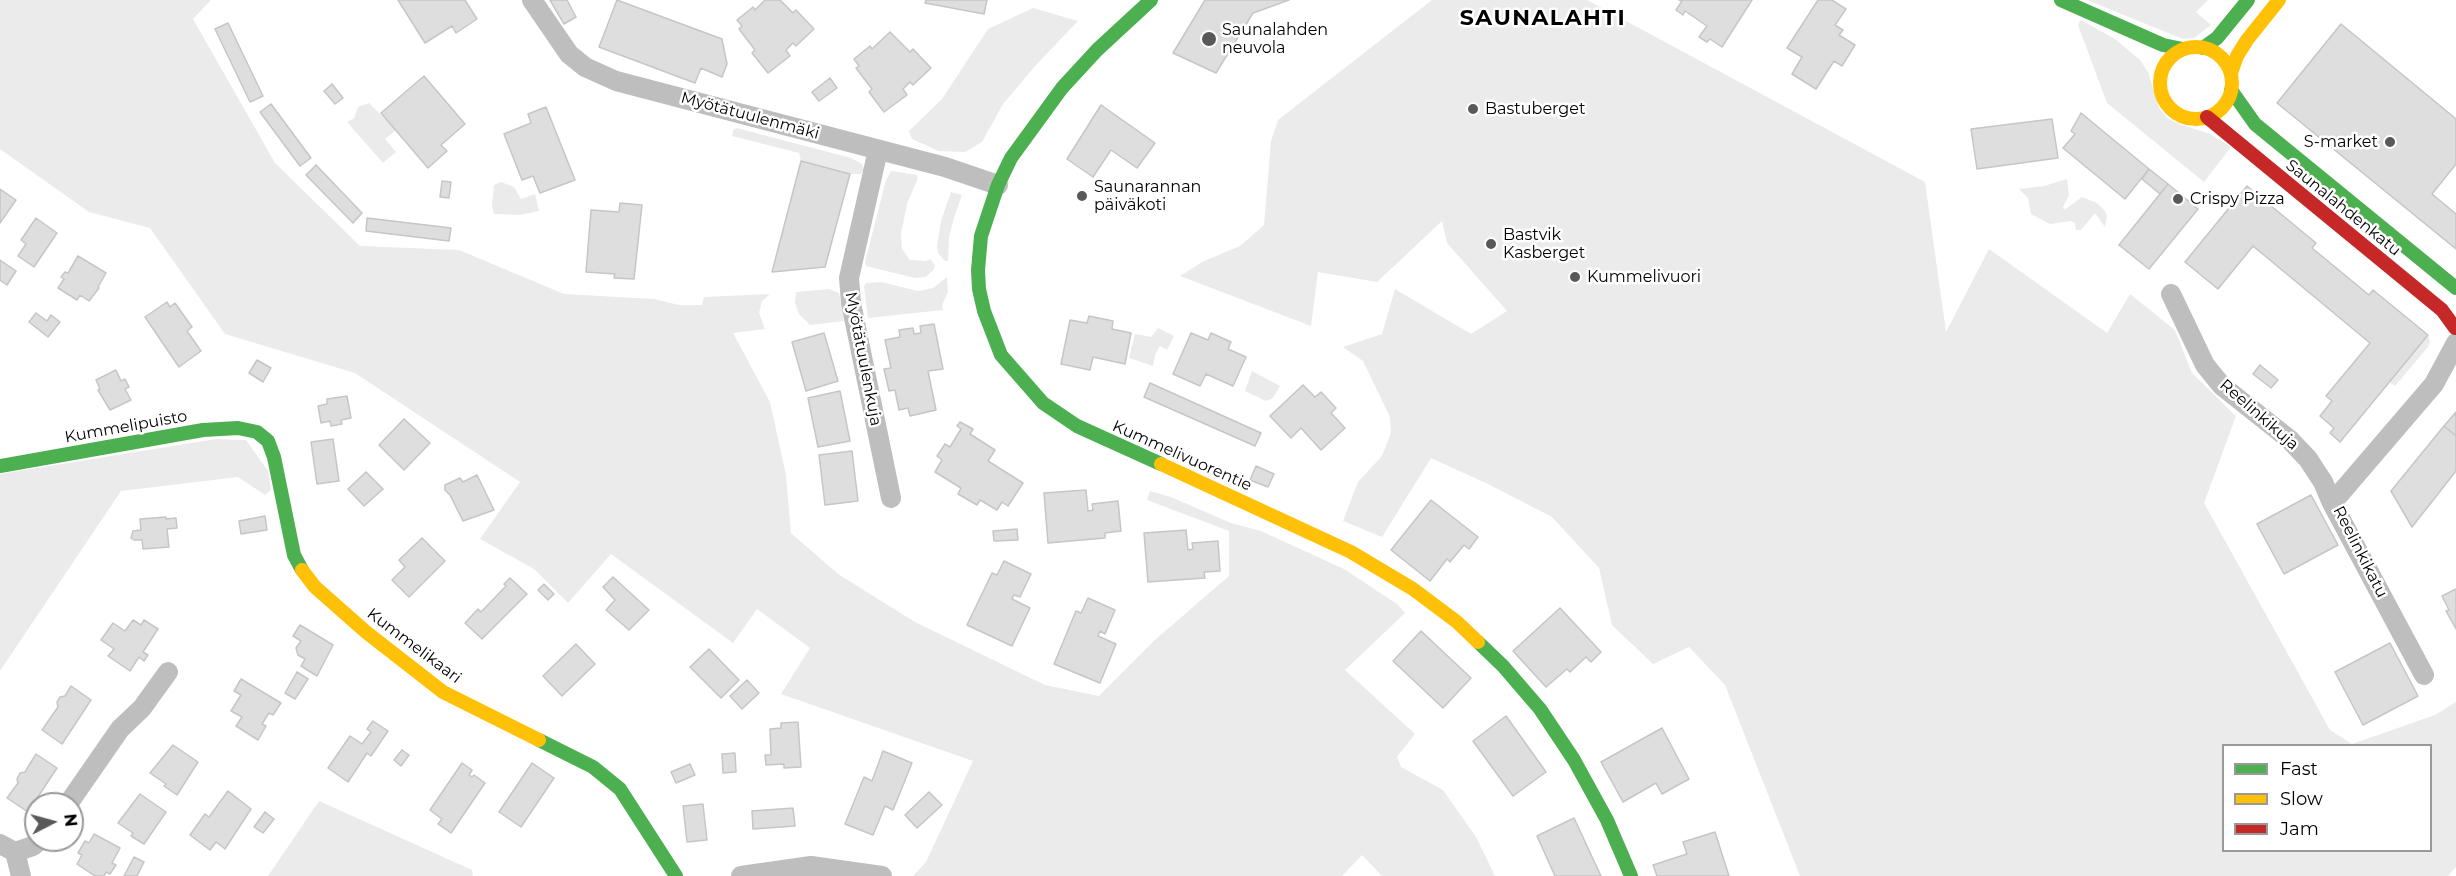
<!DOCTYPE html>
<html>
<head>
<meta charset="utf-8">
<style>
  body { margin:0 }
  #map { position:relative; width:2456px; height:876px; overflow:hidden; background:#fff; font-family:Montserrat,sans-serif }
  canvas { display:block }
  .legend { position:absolute; left:2222px; top:744px; width:210px; height:108px; box-sizing:border-box; background:#fff; border:2px solid #999; margin:0; padding:8px 10px; list-style:none; font-size:18px; color:#000 }
  .legend li { display:flex; align-items:center; gap:12px; height:30px }
  .legend b { width:30px; border:2px solid #999 }
  .north { position:absolute; left:24px; top:792px; width:60px; height:60px; box-sizing:border-box; background:#fff; border:2px solid #999; border-radius:50%; rotate:84deg; font-size:16px; font-weight:700; line-height:24px; text-align:center; color:#000 }
  .north::after { content:''; display:block; margin:auto; width:21px; height:27px; background:#595959; clip-path:polygon(50% 0,100% 100%,50% 72%,0 100%) }
</style>
</head>
<body>
<div id="map">
<canvas width="2456" height="876"></canvas>
<ul class="legend">
<li><b style="height:8px;background:#4caf50"></b>Fast</li>
<li><b style="height:8px;background:#ffc107"></b>Slow</li>
<li><b style="height:8px;background:#c62828"></b>Jam</li>
</ul>
<div class="north">N</div>
</div>
<script>
const g = document.querySelector('canvas').getContext('2d');
g.lineJoin = 'round';
function fill(path, color) { g.fillStyle = color; g.fill(path, 'evenodd'); }
const shape = rows => new Path2D(rows.map(r => 'M' + r).join(''));
function strokePath(path, color, width, dash) { g.strokeStyle = color; g.lineWidth = width; g.lineCap = dash ? 'butt' : 'round'; g.setLineDash(dash || []); g.stroke(path); }
function label(font, color, halo, rows, align = 'center') {
  g.font = font + ' Montserrat,sans-serif'; g.lineWidth = 5; g.setLineDash([]); g.textBaseline = 'middle'; g.strokeStyle = halo; g.fillStyle = color; for (const [text, x, y, turn = 0] of rows) {
    g.save(); g.translate(x, y); g.rotate((+turn || 0) * Math.PI / 180); g.textAlign = isNaN(turn) ? turn : align; if (halo) g.strokeText(text, 0, 0); g.fillText(text, 0, 0); g.restore();
  }
}
fill(shape([
  [0,0,211,0,193,19,275,163,360,246,459,250,564,294,654,299,679,305,702,305,704,297,770,294,762,301,759,313,765,329,733,333,770,402,786,475,791,533,838,574,915,622,1045,685,1099,696,1156,639,1229,576,1229,531,1147,500,1150,491,1171,497,1231,523,1261,531,1344,569,1397,604,1405,613,1345,670,1415,734,1397,757,1401,767,1443,790,1476,837,1495,876,1382,876,1362,855,1342,876,913,876,926,862,973,761,781,694,810,648,757,609,733,643,611,554,568,603,534,569,480,539,520,482,355,373,225,334,150,228,89,212,0,149],
  [1432,0,1587,0,1925,182,1946,332,1989,249,2107,333,2130,294,2175,330,2192,373,2236,416,2204,503,2330,730,2352,744,2435,715,2456,702,2456,867,2448,876,1800,876,1725,685,1689,647,1653,664,1612,625,1599,568,1552,517,1488,484,1431,458,1382,537,1343,521,1358,482,1382,456,1391,433,1390,417,1363,361,1343,347,1382,334,1395,289,1471,334,1507,311,1447,243,1442,221,1377,282,1318,272,1311,326,1180,276,1202,262,1240,246,1264,225,1271,141,1278,120],
  [2224,746,2430,746,2430,850,2224,850],
  [2087,0,2208,0,2196,12,2211,25,2194,38,2183,39],
  [1033,8,1078,21,1035,66,1003,104,982,142,965,152,939,151,912,139,909,131,942,99,988,29],
  [2081,20,2115,39,2140,60,2148,72,2159,108,2167,118,2179,124,2210,134,2231,147,2204,182,2107,103,2078,25],
  [369,103,396,130,385,139,396,152,383,163,347,122,354,118,358,107],
  [737,128,851,158,862,164,864,169,861,174,850,174,801,161,799,153,732,136,733,130],
  [891,171,917,175,918,178,907,204,901,234,902,249,910,260,926,261,930,259,935,265,934,269,926,277,915,278,866,266,865,262,886,180],
  [2067,179,2069,195,2063,207,2064,210,2082,197,2097,203,2105,211,2107,216,2105,227,2095,213,2081,230,2076,230,2075,223,2071,221,2050,224,2031,214,2028,198,2019,189,2044,186],
  [501,182,514,187,521,199,535,194,539,211,520,215,494,214,492,206,494,185],
  [951,192,962,195,954,218,949,237,948,261,945,261,938,253,937,246,941,221],
  [947,277,948,292,942,305,943,310,868,318,864,287,866,283,881,282,918,291,933,288],
  [829,289,839,293,844,321,810,325,799,314,795,303,796,292],
  [1158,328,1174,336,1167,350,1160,346,1155,355,1153,366,1129,358,1135,334,1151,337],
  [2428,335,2430,342,2428,347,2395,386,2389,382],
  [1252,371,1280,386,1273,398,1266,401,1245,391],
  [216,439,246,440,268,471,271,490,265,495,238,477,121,491,0,671,0,474],
  [319,801,472,870,473,876,268,876]
]), '#ebebeb');
const building = shape([
  [398,0,465,0,477,19,456,33,452,26,425,43,398,0],
  [550,0,567,0,576,17,564,24,550,0],
  [617,0,722,39,727,64,722,77,701,68,695,83,599,47,617,0],
  [765,0,780,0,793,13,796,10,814,29,796,46,793,43,786,50,790,56,768,73,752,53,755,50,739,29,742,26,737,20,753,7,755,10,765,0],
  [926,0,987,0,984,14,925,3,926,0],
  [1205,0,1289,0,1253,13,1216,73,1173,53,1205,0],
  [1679,0,1752,0,1722,47,1710,39,1707,42,1699,37,1707,26,1685,11,1683,15,1676,10,1682,1,1679,0],
  [1818,0,1832,0,1846,9,1835,25,1843,30,1839,35,1855,45,1842,66,1834,61,1816,89,1792,74,1802,57,1787,48,1818,0],
  [228,23,263,96,250,102,215,29,228,23],
  [2341,24,2456,119,2456,164,2432,194,2456,214,2456,249,2277,103,2341,24],
  [890,32,910,52,913,49,931,68,913,85,910,82,903,89,907,95,884,112,869,92,872,89,856,68,859,66,854,59,870,46,872,49,890,32],
  [424,76,465,124,441,145,447,151,428,168,381,113,424,76],
  [830,78,837,88,819,101,812,92,830,78],
  [332,84,343,98,335,104,324,91,332,84],
  [271,104,311,158,300,166,260,112,271,104],
  [1101,105,1155,143,1137,168,1111,150,1093,177,1067,159,1101,105],
  [546,107,575,180,540,193,533,176,522,180,504,134,531,123,528,114,546,107],
  [2081,113,2149,169,2125,199,2063,148,2075,134,2071,131,2081,113],
  [2052,119,2058,158,1977,169,1971,129,2052,119],
  [801,161,850,174,825,267,772,272,801,161],
  [316,165,362,213,353,223,306,175,316,165],
  [2149,169,2168,184,2160,194,2142,179,2149,169],
  [442,181,451,182,449,198,440,197,442,181],
  [2168,184,2198,209,2149,269,2119,245,2168,184],
  [2247,186,2316,243,2312,248,2369,295,2373,290,2428,335,2340,442,2330,433,2334,428,2320,416,2332,401,2326,396,2370,343,2253,246,2218,289,2185,262,2247,186],
  [0,189,16,200,0,223,0,189],
  [620,203,642,205,634,279,614,278,615,274,586,272,591,210,619,212,620,203],
  [36,218,57,233,34,267,18,256,26,244,21,240,36,218],
  [367,218,451,228,449,241,366,231,367,218],
  [78,256,106,273,98,287,99,288,89,301,80,295,77,300,58,288,64,279,61,277,65,272,68,273,78,256],
  [0,260,16,271,7,285,0,280,0,260],
  [167,302,170,307,175,303,192,327,187,331,201,351,179,367,145,317,167,302],
  [36,313,47,321,51,315,60,322,48,337,29,322,36,313],
  [1089,316,1113,321,1112,329,1131,333,1125,364,1093,357,1090,370,1061,364,1070,320,1087,323,1089,316],
  [934,324,943,369,928,371,936,410,910,416,908,408,899,410,895,390,889,391,884,369,891,368,885,340,900,337,899,330,913,328,914,334,921,333,920,326,934,324],
  [824,333,838,381,806,391,792,342,824,333],
  [1191,333,1208,340,1211,333,1231,342,1228,349,1246,357,1233,386,1206,374,1200,386,1173,374,1191,333],
  [257,360,271,368,263,382,249,373,257,360],
  [2260,365,2278,380,2271,388,2253,374,2260,365],
  [116,370,121,381,125,379,129,387,125,389,131,400,110,410,98,390,100,389,96,380,116,370],
  [1150,383,1261,433,1255,446,1144,397,1150,383],
  [1303,385,1315,397,1321,392,1336,408,1331,413,1345,428,1321,450,1301,428,1291,438,1270,416,1303,385],
  [840,391,850,441,818,447,808,398,840,391],
  [347,396,351,418,341,420,342,424,331,426,330,421,321,423,318,406,327,404,327,399,347,396],
  [2456,412,2456,436,2444,426,2456,412],
  [404,419,430,443,404,470,379,445,404,419],
  [960,422,973,429,970,434,995,450,988,461,1023,483,1008,506,1002,502,997,510,980,500,977,505,958,494,961,488,935,472,942,460,937,456,945,444,950,447,961,429,957,426,960,422],
  [2444,426,2456,436,2456,471,2412,527,2391,491,2444,426],
  [333,439,339,481,317,484,311,442,333,439],
  [852,451,858,501,825,505,819,455,852,451],
  [1256,466,1274,474,1268,487,1250,480,1256,466],
  [366,472,383,489,364,506,348,489,366,472],
  [477,475,494,510,463,521,450,495,445,490,445,485,460,478,463,482,477,475],
  [1086,490,1088,511,1093,510,1092,504,1118,501,1121,531,1105,533,1105,538,1048,543,1044,493,1086,490],
  [2311,495,2338,545,2284,574,2257,524,2311,495],
  [1431,500,1478,537,1469,549,1464,545,1450,562,1447,559,1430,581,1391,550,1431,500],
  [265,516,267,530,241,534,239,521,265,516],
  [166,517,166,519,176,518,177,528,167,529,169,547,143,549,142,540,134,540,131,538,133,531,141,530,140,519,166,517],
  [1017,529,1018,540,994,541,993,531,1017,529],
  [1186,530,1188,550,1193,549,1192,543,1218,541,1220,571,1204,572,1205,578,1148,582,1144,533,1186,530],
  [422,538,445,561,409,597,392,580,405,567,399,560,422,538],
  [1004,561,1031,574,1020,597,1014,595,1012,599,1030,608,1012,646,967,625,992,573,997,575,1004,561],
  [613,577,649,610,629,630,606,610,615,600,603,587,613,577],
  [510,578,527,594,482,639,465,623,478,609,481,612,506,586,504,584,510,578],
  [544,584,554,594,548,600,538,590,544,584],
  [2456,589,2456,629,2446,611,2449,610,2442,596,2456,589],
  [1088,598,1115,610,1105,634,1100,631,1098,636,1116,644,1100,683,1054,664,1076,611,1081,613,1088,598],
  [1560,608,1601,652,1591,662,1586,657,1570,672,1567,669,1546,687,1513,651,1560,608],
  [133,620,141,625,144,620,158,629,143,652,148,655,144,661,139,657,130,671,108,656,114,649,101,640,113,623,125,631,133,620],
  [300,625,333,645,317,676,301,666,305,659,298,655,296,648,301,641,293,636,300,625],
  [1421,631,1471,678,1443,708,1393,661,1421,631],
  [2390,643,2418,696,2363,725,2335,672,2390,643],
  [576,644,595,664,562,696,543,676,576,644],
  [709,649,739,680,721,698,690,667,709,649],
  [297,672,308,679,295,699,285,693,297,672],
  [241,679,281,703,273,715,269,713,262,724,266,726,258,740,236,726,242,717,231,711,241,695,234,691,241,679],
  [747,680,759,693,742,709,730,696,747,680],
  [71,686,91,700,62,744,42,730,58,707,57,702,60,697,65,696,71,686],
  [1506,716,1546,772,1513,796,1473,741,1506,716],
  [373,721,388,731,371,756,367,753,348,782,328,768,350,736,362,744,371,732,367,729,373,721],
  [798,722,801,767,784,768,784,764,766,765,765,755,771,755,770,729,781,728,781,723,798,722],
  [1662,728,1689,779,1662,794,1656,783,1623,802,1601,762,1662,728],
  [173,745,198,762,177,795,164,786,166,784,150,773,173,745],
  [402,750,409,755,401,766,394,760,402,750],
  [883,751,912,763,893,810,885,806,873,835,845,824,864,777,872,781,883,751],
  [735,753,736,772,723,773,722,754,735,753],
  [36,754,57,768,28,812,7,798,18,783,17,779,20,773,25,772,36,754],
  [462,763,472,770,469,775,472,777,474,775,485,783,451,833,438,824,442,819,430,810,462,763],
  [532,763,554,778,521,827,499,812,532,763],
  [690,764,695,775,676,783,671,772,690,764],
  [228,791,251,809,225,849,216,842,210,850,190,835,205,814,209,817,228,791],
  [929,792,942,805,917,828,905,815,929,792],
  [140,794,166,812,144,844,131,836,133,833,118,823,140,794],
  [703,804,707,840,687,842,683,806,703,804],
  [793,808,795,826,753,829,752,811,793,808],
  [265,812,274,819,263,833,254,827,265,812],
  [1574,818,1601,876,1555,876,1537,836,1574,818],
  [1715,832,1729,876,1657,876,1653,865,1687,854,1683,842,1715,832],
  [94,834,120,848,112,863,116,865,110,874,106,872,104,876,95,876,77,864,82,855,78,853,85,841,89,843,94,834],
  [134,857,144,862,137,876,124,876,134,857]
]);
fill(building, '#dedede');
strokePath(building, '#c6c6c6', 1.5);
strokePath(shape([
  [532,0,569,54,585,67,616,81,945,167,998,185],
  [878,150,849,278,851,303,891,498],
  [2171,294,2205,365,2222,386,2289,439,2308,459,2323,482,2332,503],
  [2424,675,2332,503,2434,384,2456,343],
  [68,804,120,729,142,708,168,672],
  [0,844,15,852,21,876],
  [15,852,33,846,40,840],
  [741,876,811,866,882,876]
]), '#bebebe', 20);
strokePath(shape([
  [1151,0,1097,50,1062,88,1011,158,998,185,981,236,978,270,979,289,984,311,1001,355,1043,403,1077,426,1161,464],
  [2061,0,2163,45,2183,49],
  [2203,48,2217,38,2248,0],
  [2231,90,2255,124,2456,288],
  [0,466,203,430,238,428,257,432,268,441,274,457,294,555,302,570],
  [1478,642,1503,666,1540,709,1574,760,1607,820,1631,876],
  [539,740,593,767,620,789,676,876]
]), '#4caf50', 14);
strokePath(shape([
  '2160 83a36 36 0 1 1 72 0a36 36 0 1 1-72 0Z',
  [2231,73,2237,56,2247,40,2279,0],
  [1161,464,1351,552,1413,589,1457,622,1478,642],
  [302,570,315,587,366,632,443,692,539,740]
]), '#ffc107', 14);
strokePath(shape([
  [2207,117,2442,310,2455,328]
]), '#c62828', 14);
for (const [x, y, r, color] of [
  [1209,39,8,"#595959"],
  [1473,109,6,"#595959"],
  [2390,142,6,"#595959"],
  [1082,196,6,"#595959"],
  [2178,199,6,"#595959"],
  [1491,244,6,"#595959"],
  [1575,277,6,"#595959"]
]) { const dot = new Path2D(); dot.arc(x, y, r, 0, 2 * Math.PI); g.fillStyle = color; g.fill(dot); strokePath(dot, '#fff', 2); }
label('16px', '#000', '#fff', [
  ["Saunalahden",1222,30],
  ["neuvola",1222,48],
  ["Bastuberget",1485,109],
  ["S-market",2378,142,"right"],
  ["Saunarannan",1094,187],
  ["päiväkoti",1094,205],
  ["Crispy Pizza",2190,199],
  ["Bastvik",1503,235],
  ["Kasberget",1503,253],
  ["Kummelivuori",1587,277]
], 'left');
label('16px', '#000', '#fff', [
  ["Myötätuulenmäki",750,116,15],
  ["Saunalahdenkatu",2343,208,39],
  ["Myötätuulenkuja",863,359,79],
  ["Reelinkikuja",2259,415,41],
  ["Kummelipuisto",126,427,-10],
  ["Kummelivuorentie",1182,456,24],
  ["Reelinkikatu",2360,552,63],
  ["Kummelikaari",414,646,37]
]);
g.letterSpacing = '1.5px';
label('bold 22px', '#000', '#fff', [
  ["SAUNALAHTI",1543,19]
]);
g.letterSpacing = '0px';
</script>
</body>
</html>
